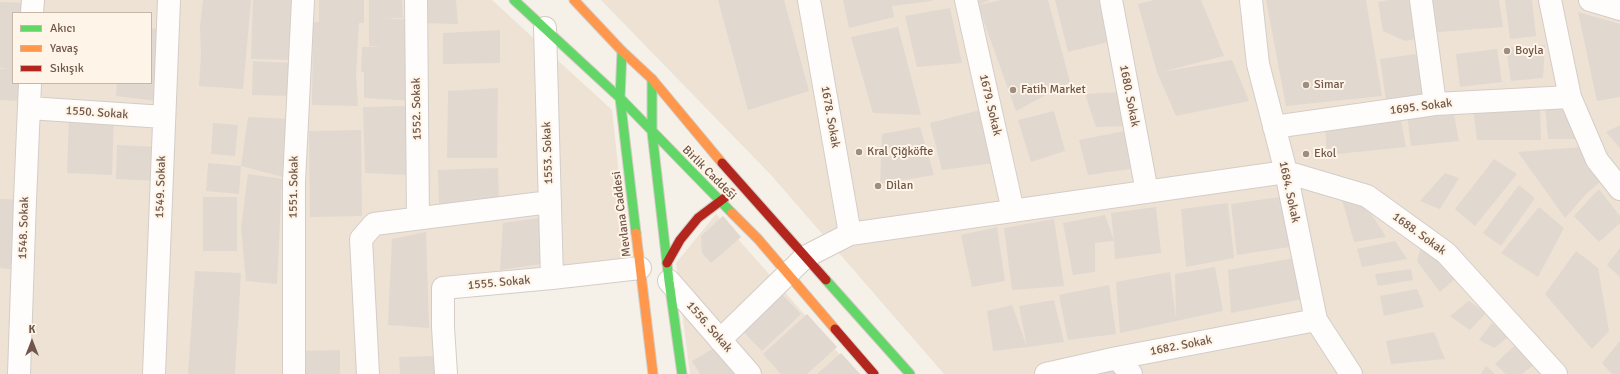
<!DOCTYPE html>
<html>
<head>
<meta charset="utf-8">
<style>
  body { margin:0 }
  #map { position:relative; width:1620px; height:374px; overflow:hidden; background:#f5f0e8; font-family:Signika,sans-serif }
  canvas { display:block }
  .legend { position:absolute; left:12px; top:12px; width:140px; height:72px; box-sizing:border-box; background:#fef5e8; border:1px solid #c6b6a9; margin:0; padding:5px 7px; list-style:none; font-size:12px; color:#71574a }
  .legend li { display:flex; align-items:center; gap:8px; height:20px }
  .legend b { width:20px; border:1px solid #c6b6a9 }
  .north { position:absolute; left:12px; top:322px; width:40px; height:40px; -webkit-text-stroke:3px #fef5e8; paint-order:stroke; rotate:0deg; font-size:11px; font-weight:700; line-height:16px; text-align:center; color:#71574a }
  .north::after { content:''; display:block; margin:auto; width:14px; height:18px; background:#71574a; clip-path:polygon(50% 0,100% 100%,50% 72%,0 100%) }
</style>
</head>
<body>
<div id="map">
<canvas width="1620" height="374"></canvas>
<ul class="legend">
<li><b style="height:5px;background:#63d668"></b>Akıcı</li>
<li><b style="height:5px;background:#ff974d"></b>Yavaş</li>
<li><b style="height:5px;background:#b3261e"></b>Sıkışık</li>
</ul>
<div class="north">K</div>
</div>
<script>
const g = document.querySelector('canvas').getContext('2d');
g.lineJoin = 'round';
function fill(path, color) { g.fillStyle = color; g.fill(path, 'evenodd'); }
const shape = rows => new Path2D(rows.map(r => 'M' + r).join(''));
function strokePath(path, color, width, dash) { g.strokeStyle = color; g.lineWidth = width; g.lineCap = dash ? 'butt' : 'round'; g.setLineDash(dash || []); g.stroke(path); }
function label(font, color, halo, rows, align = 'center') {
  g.font = font + ' Signika,sans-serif'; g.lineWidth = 4; g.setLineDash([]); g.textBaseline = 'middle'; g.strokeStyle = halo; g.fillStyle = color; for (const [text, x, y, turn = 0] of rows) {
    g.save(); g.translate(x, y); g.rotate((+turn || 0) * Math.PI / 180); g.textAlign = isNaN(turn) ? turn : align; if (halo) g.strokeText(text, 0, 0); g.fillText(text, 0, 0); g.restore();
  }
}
fill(shape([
  [0,0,492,0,612,110,630,277,451,294,456,374,0,374],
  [13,13,151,13,151,83,13,83],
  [601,0,1620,0,1620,374,944,374,771,175],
  [716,214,857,374,690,374,676,263]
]), '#eee2d5');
fill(shape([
  [203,0,251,0,243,89,199,86,201,56,200,27],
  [253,0,295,0,293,60,251,59],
  [319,0,364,0,364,23,359,23,356,74,358,106,312,105,313,22,319,22],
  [369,0,402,0,403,18,384,18,412,20,415,101,364,98,364,72,361,72,362,47,383,47,369,46],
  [420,0,456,0,458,24,421,23],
  [718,0,784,0,809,91,748,110],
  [843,0,932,0,932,1,892,6,894,17,849,28],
  [979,0,990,0,978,5],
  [1001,0,1048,0,1070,82,1016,111,978,5],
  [1055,0,1105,0,1112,41,1068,52],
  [1154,0,1201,0,1224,56,1161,72,1232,60,1249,101,1176,116,1157,72,1138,4],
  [1266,0,1366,0,1382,96,1286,106],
  [1389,0,1414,0,1421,38,1405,41,1383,31,1378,2],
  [1423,0,1499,0,1503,27,1426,33],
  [1505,0,1532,0,1536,36,1510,39],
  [0,2,25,3,25,13,13,13,13,83,24,83,24,101,0,100,0,69,10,69,0,68],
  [950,8,962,63,917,67,905,16],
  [1578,12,1620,24,1620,97,1597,101],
  [898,27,921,115,873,113,851,37],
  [151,28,161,30,157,101,116,96,117,83,151,83],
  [500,30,500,63,443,64,443,33],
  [1545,45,1543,78,1511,81,1506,48],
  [1497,49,1502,82,1460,87,1456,54],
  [1423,53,1429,95,1386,101,1380,59],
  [253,61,294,63,292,96,252,95],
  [498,88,497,158,447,158,448,91],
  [1120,92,1127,126,1096,127,1085,94],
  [1563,103,1581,139,1548,139,1545,105],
  [407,106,408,175,365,173,363,107],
  [1540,106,1541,140,1477,140,1473,109],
  [984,109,994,163,942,170,930,123],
  [1453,109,1459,141,1411,146,1407,114],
  [1054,111,1065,151,1031,162,1018,120],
  [69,115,114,117,112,175,67,173],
  [1400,116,1406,147,1327,155,1325,127],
  [248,117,291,119,287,178,241,166],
  [213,123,238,125,235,156,211,154],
  [1620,125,1620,148,1606,132],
  [920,127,934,175,880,184,882,134],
  [361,130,362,216,310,217,309,131],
  [1130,130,1137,168,1088,175,1079,140],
  [117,145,158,147,157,181,116,179],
  [1582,147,1605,178,1587,193,1565,218,1518,152],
  [1494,159,1517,174,1475,226,1455,209],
  [208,163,241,166,239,194,206,191],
  [498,168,499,202,439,204,438,170],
  [1445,173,1459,178,1440,209,1420,201],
  [248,174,282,179,277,284,246,281,241,228],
  [1519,185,1535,198,1501,246,1483,233],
  [1599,189,1620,216,1620,223,1599,242,1574,216],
  [1287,196,1296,246,1237,255,1231,204],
  [203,197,237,197,237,251,203,251],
  [0,199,25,200,20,270,0,268],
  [1342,200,1365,204,1386,237,1354,242],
  [1228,203,1234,258,1186,267,1181,209],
  [1156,207,1161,253,1115,259,1114,241,1095,243,1095,272,1073,275,1063,223,1105,215,1114,241,1111,213],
  [1539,207,1564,228,1538,277,1501,253],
  [723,216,741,237,711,263,702,253,701,236],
  [546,217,548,263,500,270,503,223],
  [1054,219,1064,286,1012,290,1004,228],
  [997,227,1005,281,972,287,961,235],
  [426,232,429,328,388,325,392,239],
  [1395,241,1407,259,1362,267,1357,249],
  [1421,247,1459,275,1440,292,1417,261],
  [1620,248,1620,277,1607,265],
  [1576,251,1598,268,1609,331,1592,349,1545,294],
  [1294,258,1303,299,1231,313,1228,270],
  [1215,267,1223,311,1120,333,1116,282,1170,272,1176,319,1175,274],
  [1411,269,1413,280,1378,286,1375,274],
  [195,271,241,273,235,374,188,374],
  [1109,285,1116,334,1068,340,1059,295],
  [1417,289,1424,307,1384,316,1380,296],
  [778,290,801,314,762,351,739,327],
  [1054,300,1064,342,1027,347,1019,306],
  [1469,301,1486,313,1470,330,1450,316],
  [1012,305,1027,347,993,351,987,311],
  [807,314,837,347,807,374,781,374,763,354],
  [1492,323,1508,337,1494,348,1479,340],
  [1434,332,1445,359,1391,364,1386,341],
  [1620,341,1620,374,1612,374,1602,363],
  [1514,346,1535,364,1522,374,1506,374,1495,364],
  [716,347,743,374,700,374,692,361],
  [340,350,340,374,302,374,301,351],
  [841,353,860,374,817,374],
  [436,356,436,374,400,374,399,357],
  [1486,366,1495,374,1481,374],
  [1116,367,1122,374,1101,374]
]), '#e1d8d0');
const street = shape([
  [416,0,418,218],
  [809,0,850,234],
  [966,0,1013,211],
  [1111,0,1147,192],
  [1251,0,1258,64,1286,172,1316,320,1351,374],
  [1421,0,1435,104],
  [1550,0,1570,97,1597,160,1620,189],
  [1590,0,1620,9],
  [32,13,33,0],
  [545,28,552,278],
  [29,108,164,117],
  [1274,127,1435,104,1570,97],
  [669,281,750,374],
  [720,340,805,257,850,234,1286,172,1367,196,1446,253,1556,374],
  [1117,358,1131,374],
  [19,374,25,200,30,83],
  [154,374,169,0],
  [294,374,294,182,303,0],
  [368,374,361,239,374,224,550,202],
  [446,374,443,327,443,288,552,278,640,268],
  [1046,374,1117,358,1316,320]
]);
const fast = shape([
  [514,0,620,98,732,213],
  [622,51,620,98,636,233],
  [652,79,652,132,669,281,682,374],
  [826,280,910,374]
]);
const slow = shape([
  [574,0,622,51,652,79,722,163],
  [732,213,758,239,835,329],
  [636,233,653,374]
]);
const jam = shape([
  [722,163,826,280],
  [667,263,680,240,698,218,731,193],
  [835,329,874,374]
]);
strokePath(street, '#d4cdc7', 24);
strokePath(fast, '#d4ccc4', 11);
strokePath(slow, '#d4ccc4', 11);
strokePath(jam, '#d4ccc4', 11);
strokePath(street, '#fefdfc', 22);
strokePath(fast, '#63d668', 9);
strokePath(slow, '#ff974d', 9);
strokePath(jam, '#b3261e', 9);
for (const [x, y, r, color] of [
  [1507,51,4,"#9f8d81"],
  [1306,85,4,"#9f8d81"],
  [1013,90,4,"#9f8d81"],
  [859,152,4,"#9f8d81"],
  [1306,154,4,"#9f8d81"],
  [878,186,4,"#9f8d81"]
]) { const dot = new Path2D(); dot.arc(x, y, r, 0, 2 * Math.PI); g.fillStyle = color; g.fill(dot); strokePath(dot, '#fef5e8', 1.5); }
label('12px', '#71574a', '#fef5e8', [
  ["Boyla",1515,51],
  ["Simar",1314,85],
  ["Fatih Market",1021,90],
  ["Kral Çiğköfte",867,152],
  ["Ekol",1314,154],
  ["Dilan",886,186]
], 'left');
label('12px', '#71574a', '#fef5e8', [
  ["1680. Sokak",1129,96,79],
  ["1679. Sokak",990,105,77],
  ["1695. Sokak",1421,107,-7],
  ["1552. Sokak",417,109,-91],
  ["1550. Sokak",97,113,4],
  ["1678. Sokak",830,117,80],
  ["1553. Sokak",548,153,-92],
  ["Birlik Caddesi",709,173,45],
  ["1549. Sokak",161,187,-88],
  ["1551. Sokak",294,187,-89],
  ["1684. Sokak",1289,192,78],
  ["Mevlana Caddesi",622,214,-97],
  ["1548. Sokak",24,228,-88],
  ["1688. Sokak",1419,234,36],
  ["1555. Sokak",499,283,-5],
  ["1556. Sokak",709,327,49],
  ["1682. Sokak",1181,346,-11]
]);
</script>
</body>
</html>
